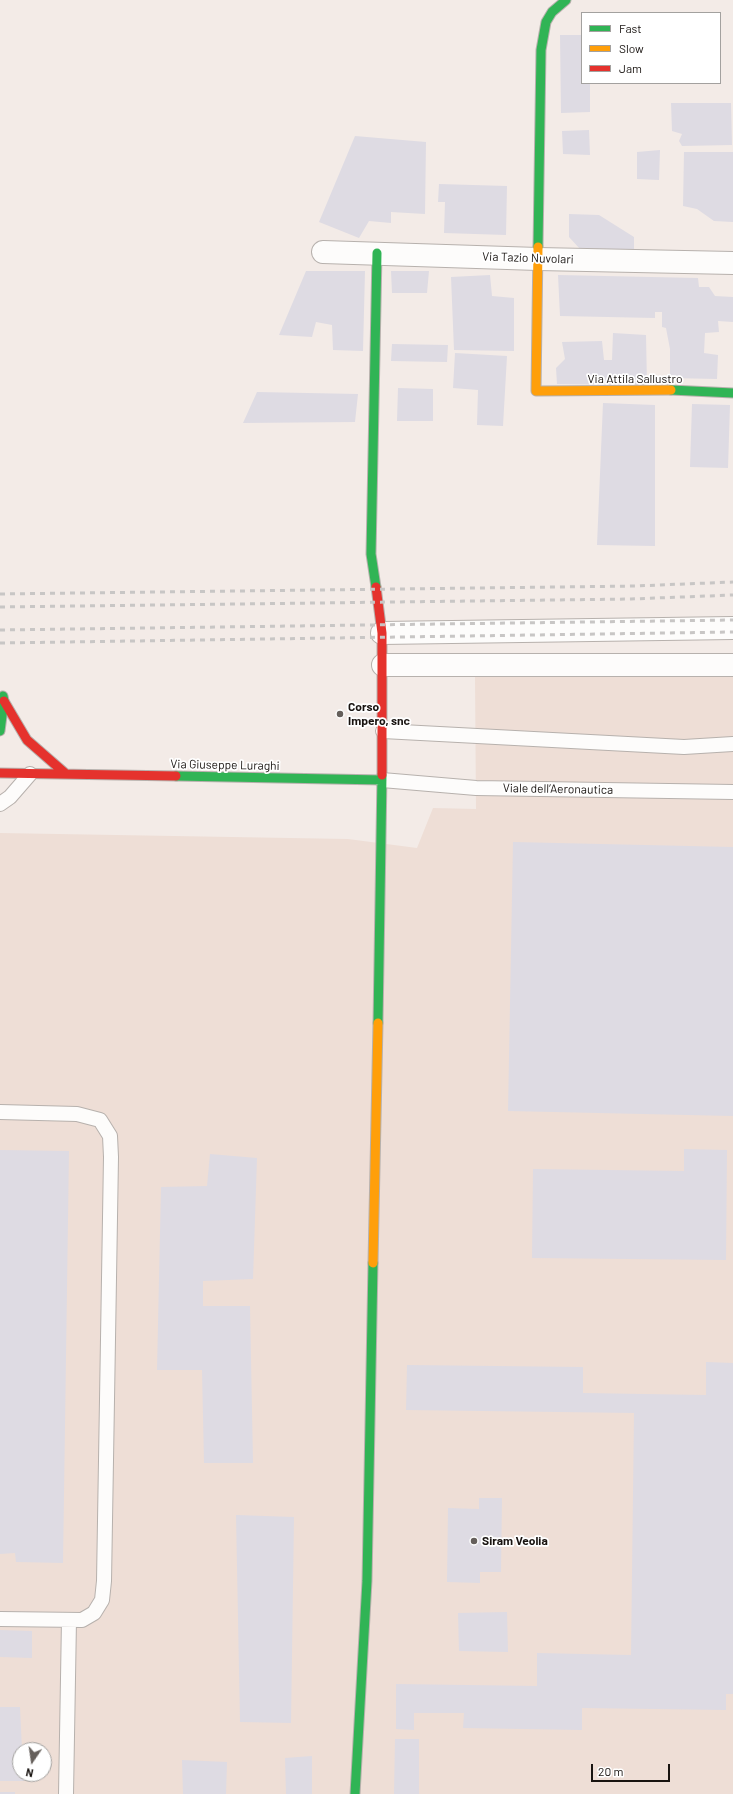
<!DOCTYPE html>
<html>
<head>
<meta charset="utf-8">
<style>
  body { margin:0 }
  #map { position:relative; width:733px; height:1794px; overflow:hidden; background:#f3ebe7; font-family:Barlow,sans-serif }
  canvas { display:block }
  .legend { position:absolute; left:581px; top:12px; width:140px; height:72px; box-sizing:border-box; background:#fff; border:1px solid #a3a19f; margin:0; padding:5px 7px; list-style:none; font-size:12px; color:#181310 }
  .legend li { display:flex; align-items:center; gap:8px; height:20px }
  .legend b { width:20px; border:1px solid #a3a19f }
  .north { position:absolute; left:12px; top:1742px; width:40px; height:40px; box-sizing:border-box; background:#fff; border:1px solid #a3a19f; border-radius:50%; rotate:193deg; font-size:11px; font-weight:700; line-height:16px; text-align:center; color:#181310 }
  .north::after { content:''; display:block; margin:auto; width:14px; height:18px; background:#655f5b; clip-path:polygon(50% 0,100% 100%,50% 72%,0 100%) }
  .scale { position:absolute; left:591px; top:1764px; width:79px; height:18px; box-sizing:border-box; border:2px solid #181310; border-top:0; padding-left:5px; font-size:12px; line-height:14px; white-space:nowrap; color:#181310; -webkit-text-stroke:3px #fff; paint-order:stroke }
</style>
</head>
<body>
<div id="map">
<canvas width="733" height="1794"></canvas>
<ul class="legend">
<li><b style="height:5px;background:#30b455"></b>Fast</li>
<li><b style="height:5px;background:#ff9f0a"></b>Slow</li>
<li><b style="height:5px;background:#e5322d"></b>Jam</li>
</ul>
<div class="north">N</div>
<div class="scale">20 m</div>
</div>
<script>
const g = document.querySelector('canvas').getContext('2d');
g.lineJoin = 'round';
function fill(path, color) { g.fillStyle = color; g.fill(path, 'evenodd'); }
const shape = rows => new Path2D(rows.map(r => 'M' + r).join(''));
function strokePath(path, color, width, dash) { g.strokeStyle = color; g.lineWidth = width; g.lineCap = dash ? 'butt' : 'round'; g.setLineDash(dash || []); g.stroke(path); }
function label(font, color, halo, rows, align = 'center') {
  g.font = font + ' Barlow,sans-serif'; g.lineWidth = 3.5; g.setLineDash([]); g.textBaseline = 'middle'; g.strokeStyle = halo; g.fillStyle = color; for (const [text, x, y, turn = 0] of rows) {
    g.save(); g.translate(x, y); g.rotate((+turn || 0) * Math.PI / 180); g.textAlign = isNaN(turn) ? turn : align; if (halo) g.strokeText(text, 0, 0); g.fillText(text, 0, 0); g.restore();
  }
}
fill(shape([
  [733,675,733,1794,0,1794,0,833,348,839,417,848,433,808,476,809,475,677],
  [20,1750,44,1750,44,1774,20,1774]
]), '#eeded6');
fill(shape([
  [560,35,582,35,582,83,590,83,590,112,561,113],
  [671,103,731,103,732,145,682,146,679,141,682,134,672,131],
  [589,130,590,155,563,154,562,131],
  [355,136,426,142,425,214,391,212,391,223,369,221,359,238,319,222],
  [660,150,659,180,637,179,637,152],
  [684,152,733,152,733,222,714,221,697,209,683,206],
  [439,184,507,186,506,235,444,233,445,202,438,202],
  [569,214,599,215,634,237,634,251,580,249,569,237],
  [306,271,365,271,363,351,333,350,332,325,316,322,312,337,279,335],
  [391,271,429,271,427,293,392,293],
  [490,275,492,296,514,298,514,351,454,350,451,277],
  [558,275,698,278,699,287,709,287,715,296,733,297,733,322,718,321,719,332,705,333,704,353,718,355,717,379,670,378,670,349,666,328,662,327,662,312,655,312,655,318,560,316],
  [613,333,646,335,647,385,557,384,556,368,565,359,562,342,602,341,604,360,612,360],
  [392,344,448,345,447,362,391,361],
  [455,353,507,356,503,426,477,425,478,390,453,388],
  [398,388,433,389,433,421,397,421],
  [257,392,358,394,355,422,243,423],
  [603,403,655,405,655,546,597,545],
  [692,404,730,405,728,468,690,467],
  [513,842,733,847,733,1116,508,1111],
  [684,1149,727,1150,726,1260,532,1258,533,1169,684,1171],
  [0,1150,69,1151,63,1563,16,1562,15,1553,0,1554],
  [210,1154,257,1158,253,1279,203,1281,203,1306,250,1306,253,1463,204,1463,202,1370,157,1370,161,1187,207,1186],
  [706,1362,733,1363,733,1694,726,1694,726,1710,582,1708,582,1730,463,1728,464,1713,414,1713,414,1730,396,1729,396,1684,537,1686,537,1653,631,1655,634,1413,406,1410,407,1365,583,1367,583,1393,706,1395],
  [479,1498,502,1498,501,1572,480,1572,480,1583,447,1582,448,1508,479,1509],
  [236,1515,294,1517,291,1723,240,1722],
  [507,1612,508,1652,459,1651,458,1613],
  [0,1630,32,1631,32,1658,0,1657],
  [0,1707,20,1707,22,1750,20,1750,20,1774,23,1774,24,1781,0,1781],
  [395,1739,419,1739,419,1794,394,1794],
  [312,1756,312,1794,286,1794,285,1758],
  [182,1760,227,1762,226,1794,183,1794],
  [0,1792,15,1792,15,1794,0,1794]
]), '#dedbe3');
const lane = shape([
  [383,731,684,747,733,744],
  [382,780,476,788,733,792],
  [0,804,10,797,30,774],
  [0,1112,77,1114,100,1120,110,1136,111,1157,104,1581,102,1600,94,1613,82,1620,0,1619],
  [66,1794,69,1620]
]);
const street = shape([
  [323,252,538,259,733,263],
  [382,633,733,628],
  [383,665,733,665]
]);
const fast = shape([
  [538,247,541,50,546,22,552,12,566,0],
  [671,390,733,393],
  [376,587,371,554,377,253],
  [0,731,4,701,3,696],
  [176,776,382,780],
  [378,1023,382,775],
  [355,1794,367,1581,373,1263]
]);
const slow = shape([
  [538,247,536,391,671,390],
  [373,1263,378,1023]
]);
const jam = shape([
  [376,587,382,633,382,775],
  [4,701,27,740,66,774],
  [0,773,176,776]
]);
strokePath(lane, '#b7b1ad', 16);
strokePath(street, '#b7b1ad', 24);
strokePath(fast, '#b7b1ad', 11);
strokePath(slow, '#b7b1ad', 11);
strokePath(jam, '#b7b1ad', 11);
strokePath(lane, '#fdfcfb', 14);
strokePath(street, '#fdfcfb', 22);
strokePath(fast, '#30b455', 9);
strokePath(slow, '#ff9f0a', 9);
strokePath(jam, '#e5322d', 9);
strokePath(shape([
  [0,594,635,586,733,582],
  [0,607,631,599,733,595],
  [0,630,733,620],
  [0,643,733,632]
]), '#c8c6c5', 3, [5, 5]);
for (const [x, y, r, color] of [
  [340,714,4,"#655f5b"],
  [474,1541,4,"#655f5b"]
]) { const dot = new Path2D(); dot.arc(x, y, r, 0, 2 * Math.PI); g.fillStyle = color; g.fill(dot); strokePath(dot, '#fff', 1.5); }
label('12px', '#181310', '#fff', [
  ["Via Tazio Nuvolari",528,258,2],
  ["Via Attila Sallustro",635,379],
  ["Via Giuseppe Luraghi",225,765,1],
  ["Viale dell’Aeronautica",558,789,1]
]);
label('bold 12px', '#181310', '#fff', [
  ["Corso",348,707],
  ["Impero, snc",348,721],
  ["Siram Veolia",482,1541]
], 'left');
</script>
</body>
</html>
